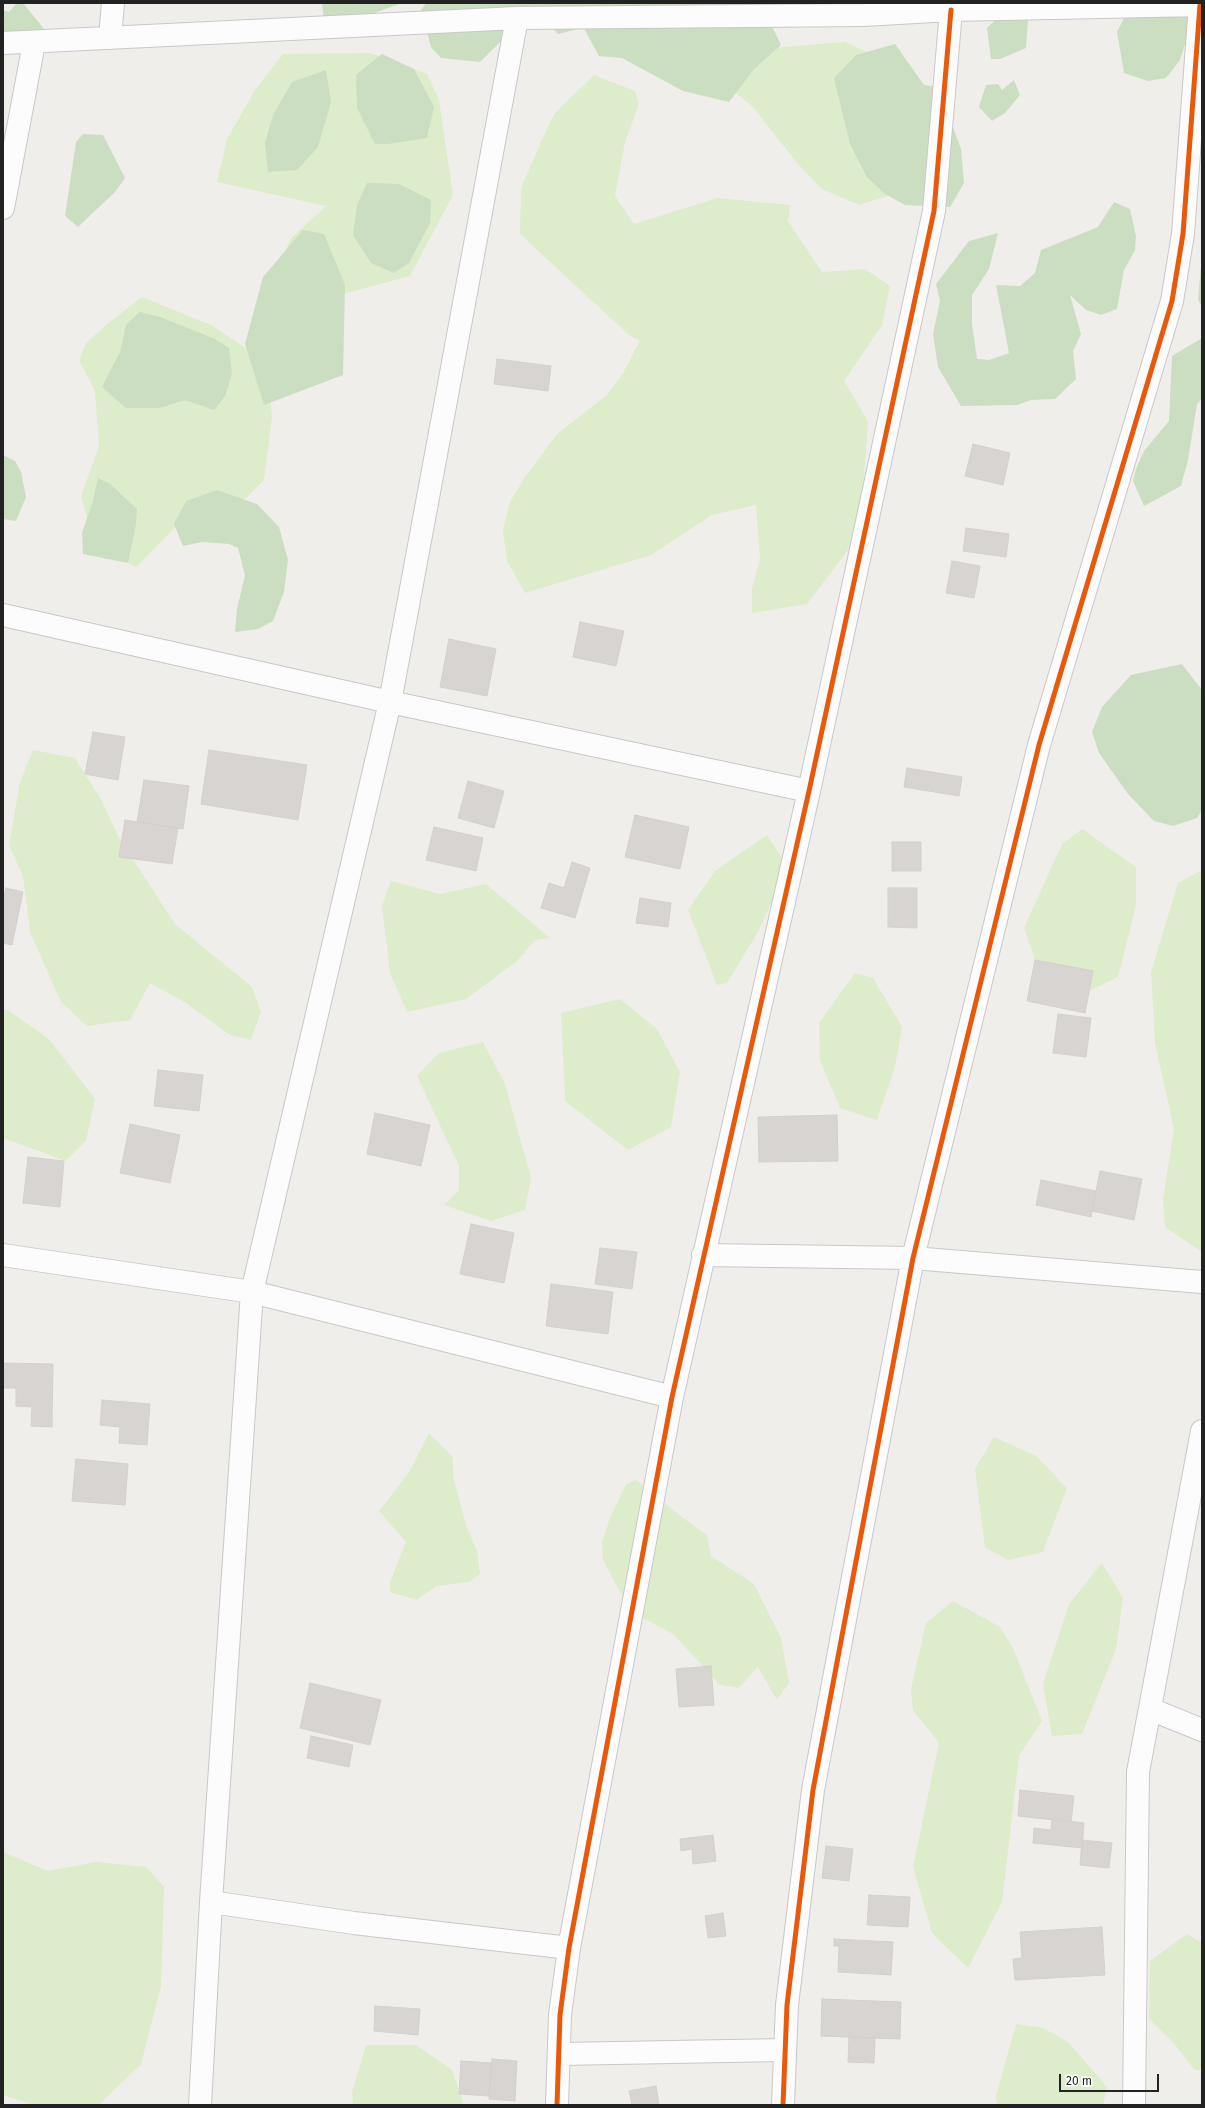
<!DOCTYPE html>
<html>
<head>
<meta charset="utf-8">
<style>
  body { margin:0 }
  #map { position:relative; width:1205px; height:2108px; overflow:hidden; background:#f0eeeb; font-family:"Fira Sans",sans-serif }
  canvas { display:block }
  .frame { position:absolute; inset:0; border:4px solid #222; pointer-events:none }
  .scale { position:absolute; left:1059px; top:2074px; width:100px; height:18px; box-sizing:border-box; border:2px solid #222; border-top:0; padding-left:5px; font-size:12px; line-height:14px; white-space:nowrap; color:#222; -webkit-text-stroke:3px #fff; paint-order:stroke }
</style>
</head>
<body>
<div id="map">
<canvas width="1205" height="2108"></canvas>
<div class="frame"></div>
<div class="scale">20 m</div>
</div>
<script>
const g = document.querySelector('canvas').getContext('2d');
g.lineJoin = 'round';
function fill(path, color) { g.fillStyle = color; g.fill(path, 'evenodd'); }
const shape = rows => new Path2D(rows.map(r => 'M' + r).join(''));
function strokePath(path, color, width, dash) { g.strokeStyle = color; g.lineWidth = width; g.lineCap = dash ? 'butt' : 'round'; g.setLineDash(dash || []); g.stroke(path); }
fill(shape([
  [845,42,882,59,903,191,859,205,822,189,797,163,753,107,716,77,757,49],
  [370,53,427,74,439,100,453,195,410,276,314,302,282,258,291,238,326,206,217,182,227,139,255,90,283,54],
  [594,75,635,91,639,104,625,142,615,196,634,224,718,198,790,205,788,221,822,272,865,269,890,286,882,325,844,381,868,421,860,534,807,604,752,613,752,588,760,560,756,505,712,515,651,555,525,593,507,561,503,530,510,502,525,477,557,434,607,395,623,373,640,341,629,335,520,234,521,188,541,142,554,114],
  [142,297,211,325,250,351,268,373,272,417,264,480,245,499,197,505,136,567,95,544,81,496,99,447,95,391,79,360,86,343,106,325],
  [33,750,75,758,102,801,119,838,175,924,252,987,261,1012,251,1040,230,1035,186,1003,150,983,130,1020,87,1026,61,1002,30,932,23,876,9,845,20,782],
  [1082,829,1136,867,1136,905,1118,977,1089,991,1056,982,1035,960,1024,928,1062,844],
  [767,835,784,861,774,897,758,932,727,983,717,985,688,910,715,871],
  [1202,870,1202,1252,1165,1227,1163,1199,1174,1129,1155,1043,1151,972,1178,883],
  [391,881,440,894,486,884,550,938,535,940,517,961,466,999,407,1012,390,973,382,906],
  [855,973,873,978,902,1027,895,1067,877,1120,840,1108,820,1061,819,1023],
  [620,999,657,1029,680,1072,671,1127,628,1150,565,1101,561,1013],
  [6,1009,49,1039,95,1099,86,1141,66,1161,3,1138,3,1012],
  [483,1042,505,1084,531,1178,525,1210,491,1221,444,1205,459,1190,459,1166,417,1076,439,1053],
  [429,1433,453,1457,453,1477,467,1528,477,1551,480,1574,469,1582,437,1586,416,1600,390,1592,390,1582,406,1542,379,1511,410,1471],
  [994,1437,1036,1456,1067,1488,1043,1552,1008,1560,985,1547,975,1469],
  [636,1480,683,1518,707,1535,711,1556,754,1584,781,1638,789,1683,777,1700,758,1667,739,1688,720,1685,673,1634,643,1618,624,1600,603,1560,602,1543,610,1518,626,1484],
  [1102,1563,1123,1598,1116,1649,1082,1734,1052,1736,1043,1684,1069,1604],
  [953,1601,1000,1627,1013,1648,1042,1721,1019,1756,1002,1902,968,1968,932,1933,913,1867,939,1743,913,1710,911,1689,926,1623],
  [3,1852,48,1871,96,1862,146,1867,164,1887,161,1987,141,2064,99,2105,34,2105,3,2095],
  [1187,1934,1202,1943,1202,2070,1195,2070,1172,2041,1149,2019,1150,1961],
  [1016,2024,1043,2028,1068,2042,1107,2087,1103,2105,997,2105,996,2096],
  [366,2045,416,2045,452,2070,464,2105,353,2105,352,2092]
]), '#ddeccb');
fill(shape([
  [17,3,23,3,48,34,3,49,3,10,9,12],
  [322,3,402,3,339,26,324,22],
  [426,3,761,3,781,45,754,69,729,102,683,91,622,58,599,56,581,23,574,30,558,34,539,14,499,43,480,62,441,58,431,47,421,10],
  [1182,3,1191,26,1180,60,1166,78,1148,81,1124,73,1117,32,1125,16],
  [1008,8,1028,19,1026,48,1000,59,991,59,987,28],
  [895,44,924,85,938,87,961,149,964,183,950,207,905,205,885,194,867,177,850,144,834,78,856,55],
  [382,54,414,69,434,107,427,138,388,144,375,144,357,108,356,75],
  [326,70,331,102,318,147,297,170,268,172,265,143,273,115,292,82],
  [1014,80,1020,95,1005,113,992,121,979,107,986,85,998,84,1002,90],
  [83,134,103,135,125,178,115,192,78,227,65,216,76,142],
  [367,183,399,184,431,200,430,223,409,263,394,273,371,263,353,235,357,205],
  [1114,202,1130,209,1136,236,1135,250,1124,270,1117,309,1101,315,1086,310,1070,295,1081,334,1073,351,1076,379,1055,399,1031,400,1017,405,961,406,938,367,933,334,940,301,936,284,969,241,998,233,989,269,972,295,972,324,977,359,989,360,1009,353,996,285,1020,286,1035,273,1041,250,1098,227],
  [303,230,324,234,345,285,343,375,264,405,245,344,263,277],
  [1202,253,1202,307,1198,300],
  [140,312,160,317,215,339,229,348,232,374,225,396,214,410,185,400,160,408,126,408,102,387,120,352,126,325],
  [1202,338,1202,399,1197,404,1188,460,1181,486,1144,506,1133,481,1136,469,1144,451,1169,421,1172,356],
  [3,455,15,461,21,472,26,497,16,521,3,519],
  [98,478,110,484,137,509,136,524,128,563,83,554,82,533,93,501],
  [217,490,257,504,279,527,288,560,284,592,273,621,258,629,235,632,237,609,245,575,238,548,229,544,202,542,183,546,174,524,186,501],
  [1182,664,1202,690,1202,810,1197,818,1173,826,1154,821,1128,794,1099,753,1092,732,1102,707,1131,675]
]), '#cbdec1');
const building = shape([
  [497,359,551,366,548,391,494,384,497,359],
  [973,444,1010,453,1003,485,965,476,973,444],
  [966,528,1009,534,1006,557,963,551,966,528],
  [952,561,980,566,974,598,946,593,952,561],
  [580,622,624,631,616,666,573,657,580,622],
  [449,639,496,649,487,696,440,687,449,639],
  [93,732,125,737,118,780,85,774,93,732],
  [209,750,307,765,298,820,201,804,209,750],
  [907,768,962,777,959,796,904,787,907,768],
  [144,780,189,786,183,829,137,822,144,780],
  [468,781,504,791,494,828,458,818,468,781],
  [635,815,689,827,680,869,625,857,635,815],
  [125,820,178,828,172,864,119,857,125,820],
  [434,827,483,838,476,871,426,860,434,827],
  [892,842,921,842,921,871,892,871,892,842],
  [572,862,590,868,575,918,541,908,549,883,564,888,572,862],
  [6,888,23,892,12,945,3,943,3,900,6,888],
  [888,888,917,888,917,928,888,927,888,888],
  [640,898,671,903,668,927,636,923,640,898],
  [1035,960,1093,971,1085,1013,1027,1001,1035,960],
  [1058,1014,1091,1018,1086,1057,1053,1053,1058,1014],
  [158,1070,203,1075,199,1111,154,1106,158,1070],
  [375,1113,430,1125,421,1166,367,1154,375,1113],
  [837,1115,838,1161,759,1162,758,1117,837,1115],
  [130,1124,180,1135,170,1183,120,1173,130,1124],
  [28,1157,64,1161,60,1207,23,1203,28,1157],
  [1100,1171,1142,1179,1134,1220,1092,1211,1100,1171],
  [1041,1180,1096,1191,1091,1217,1036,1205,1041,1180],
  [471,1224,514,1233,504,1283,460,1274,471,1224],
  [600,1248,637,1252,632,1289,595,1284,600,1248],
  [551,1284,613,1292,608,1334,546,1326,551,1284],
  [3,1363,53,1364,52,1427,31,1426,32,1407,16,1406,16,1388,3,1388,3,1363],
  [102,1400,150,1404,147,1445,119,1443,120,1427,100,1425,102,1400],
  [76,1459,128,1464,125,1505,72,1501,76,1459],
  [711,1666,714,1705,679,1707,676,1669,711,1666],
  [310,1683,381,1700,370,1745,300,1728,310,1683],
  [311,1736,353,1745,349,1767,307,1758,311,1736],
  [1020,1790,1074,1796,1071,1822,1018,1816,1020,1790],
  [1052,1819,1084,1823,1082,1848,1033,1843,1034,1828,1051,1830,1052,1819],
  [713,1835,716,1861,693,1864,692,1849,681,1851,680,1839,713,1835],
  [1082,1840,1112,1843,1109,1868,1080,1865,1082,1840],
  [826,1846,853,1849,849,1881,822,1878,826,1846],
  [869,1895,910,1897,908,1927,867,1925,869,1895],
  [723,1913,726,1936,708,1938,705,1916,723,1913],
  [1102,1927,1105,1975,1015,1980,1013,1959,1022,1958,1020,1932,1102,1927],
  [834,1939,893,1942,891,1975,838,1972,839,1946,834,1946,834,1939],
  [822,1999,901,2002,900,2039,821,2036,822,1999],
  [375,2006,420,2009,418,2035,374,2031,375,2006],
  [849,2037,875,2038,874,2063,848,2062,849,2037],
  [492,2059,517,2061,515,2101,489,2099,492,2059],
  [461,2061,492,2063,489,2096,459,2094,461,2061],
  [656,2086,659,2105,632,2105,629,2091,656,2086]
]);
fill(building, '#d7d4d2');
strokePath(building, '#d3d0cc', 1);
const minor = shape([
  [110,38,113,3],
  [3,43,517,18,864,15,951,10,1202,5],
  [3,208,34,43],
  [3,615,390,702,809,791],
  [3,1255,252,1292,672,1397],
  [703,1255,913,1258,1202,1282],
  [1150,1709,1202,1730],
  [211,1902,354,1923,569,1948],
  [559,2054,785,2050],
  [200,2105,211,1902,252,1292,390,702,517,18],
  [557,2105,560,2015,569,1948,672,1397,809,791,934,211,951,10],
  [783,2105,787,2005,813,1790,913,1258,1039,745,1172,301,1183,234,1200,5],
  [1134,2105,1138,1772,1202,1431]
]);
strokePath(minor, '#c9c8c7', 24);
strokePath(minor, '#fdfcfc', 22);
strokePath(shape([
  [557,2105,560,2015,569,1948,672,1397,809,791,934,211,951,10],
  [783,2105,787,2005,813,1790,913,1258,1039,745,1172,301,1183,234,1200,5]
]), '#e8590c', 5);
</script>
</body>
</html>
